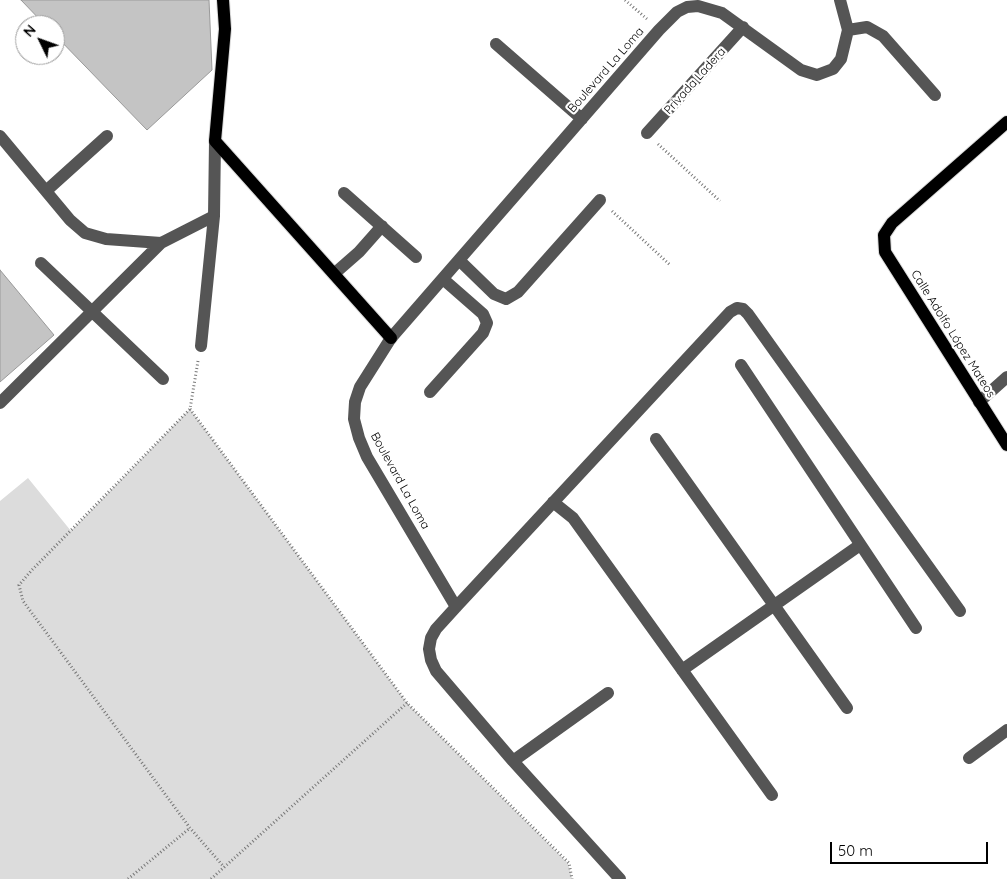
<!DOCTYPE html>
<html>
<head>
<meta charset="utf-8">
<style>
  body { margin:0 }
  #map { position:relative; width:1007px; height:879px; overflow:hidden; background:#fff; font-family:Quicksand,sans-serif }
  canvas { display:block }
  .north { position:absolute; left:15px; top:15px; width:50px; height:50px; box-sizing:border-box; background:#fff; border:1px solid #999; border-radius:50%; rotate:312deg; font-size:14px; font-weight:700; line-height:20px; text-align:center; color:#000 }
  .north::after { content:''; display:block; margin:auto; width:18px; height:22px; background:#000; clip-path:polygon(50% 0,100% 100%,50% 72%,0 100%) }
  .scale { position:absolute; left:830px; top:842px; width:158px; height:22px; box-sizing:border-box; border:2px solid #000; border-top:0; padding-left:6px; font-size:15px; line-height:18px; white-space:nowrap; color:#000; -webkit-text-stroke:4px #fff; paint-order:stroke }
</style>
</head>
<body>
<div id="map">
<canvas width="1007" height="879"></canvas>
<div class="north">N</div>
<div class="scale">50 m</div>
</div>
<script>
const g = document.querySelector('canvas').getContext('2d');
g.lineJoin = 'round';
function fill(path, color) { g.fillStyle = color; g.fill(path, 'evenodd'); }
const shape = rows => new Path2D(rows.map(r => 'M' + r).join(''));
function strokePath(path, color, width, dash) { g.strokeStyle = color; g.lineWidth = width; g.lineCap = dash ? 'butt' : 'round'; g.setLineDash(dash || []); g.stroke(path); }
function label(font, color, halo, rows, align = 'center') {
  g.font = font + ' Quicksand,sans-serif'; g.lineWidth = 4.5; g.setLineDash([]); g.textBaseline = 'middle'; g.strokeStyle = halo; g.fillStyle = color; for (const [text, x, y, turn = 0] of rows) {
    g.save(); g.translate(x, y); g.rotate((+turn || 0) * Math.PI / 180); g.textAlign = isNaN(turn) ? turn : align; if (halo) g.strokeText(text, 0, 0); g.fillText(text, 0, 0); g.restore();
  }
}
fill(shape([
  [190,409,407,703,568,863,572,879,0,879,0,501,28,478,71,531]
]), '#dcdcdc');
const building = shape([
  [21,0,209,0,212,70,147,130,55,35,55,25,45,25,21,0],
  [0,270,54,335,0,382,0,270]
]);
fill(building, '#c4c4c4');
strokePath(building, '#999', 1);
const major = shape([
  [223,0,225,29,215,141,391,338],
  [1007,122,892,223,884,235,885,252,1007,445]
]);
strokePath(major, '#dbdbdb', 14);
strokePath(shape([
  [625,0,647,19],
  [658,144,720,201],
  [612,211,670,265],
  [198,361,190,409,31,571,19,585,23,601,190,828,224,867],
  [190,409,407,703,569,863,572,879],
  [128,879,190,828],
  [211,879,407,703]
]), '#777', 3, [1, 2.5]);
strokePath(shape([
  [848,30,867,27,883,36,935,95],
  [496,44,582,119],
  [647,133,743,27],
  [0,136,70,220,85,233,106,239,161,243,214,216],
  [46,191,107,136],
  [344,193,416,257],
  [459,260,494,294,506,299,518,292,600,200],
  [41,263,163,379],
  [335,273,359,252,382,226],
  [201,346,214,216,215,141],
  [741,365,916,628],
  [430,392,483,333,487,323,483,314,443,279],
  [979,402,1007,377],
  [0,403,161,243],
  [656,439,847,708],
  [553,502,573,518,772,795],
  [456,607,367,457,359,438,354,419,355,402,360,387,391,338,659,30,677,12,687,7,698,6,722,13,801,70,817,75,833,69,841,59,848,30,840,0],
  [682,670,860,545],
  [969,758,1007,730],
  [513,761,608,693],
  [620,879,513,761,436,671,431,660,429,649,431,638,436,629,456,607,730,312,737,308,743,309,748,314,960,611]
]), '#555', 12);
strokePath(major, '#000', 12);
label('12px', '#000', '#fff', [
  ["Boulevard La Loma",606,70,-49],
  ["Privada Ladera",695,81,-48],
  ["Calle Adolfo López Mateos",953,334,58],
  ["Boulevard La Loma",400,481,61]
]);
</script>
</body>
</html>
